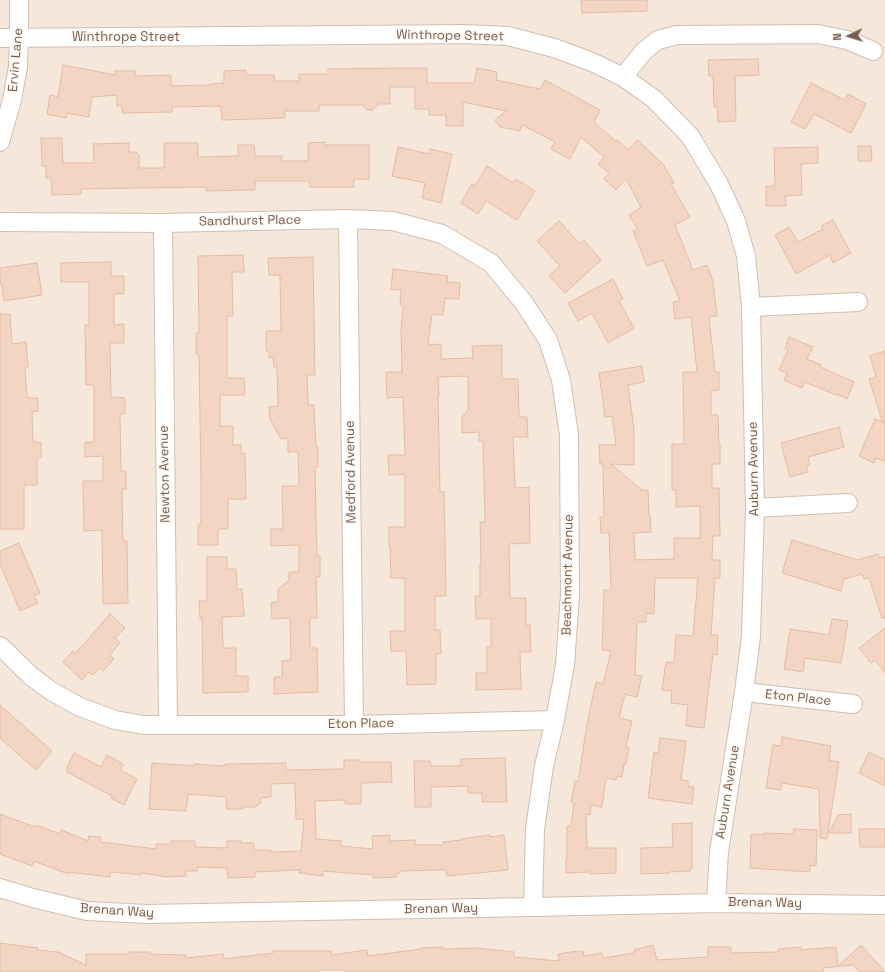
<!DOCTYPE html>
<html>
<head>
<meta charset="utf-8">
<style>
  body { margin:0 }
  #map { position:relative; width:885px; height:972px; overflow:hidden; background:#fdf6ec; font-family:"Space Grotesk",sans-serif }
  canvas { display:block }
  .north { position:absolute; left:829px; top:16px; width:40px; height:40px; -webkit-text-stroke:3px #fffaf3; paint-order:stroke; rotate:266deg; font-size:11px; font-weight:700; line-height:16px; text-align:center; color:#7a5c4d }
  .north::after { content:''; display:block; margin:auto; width:14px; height:18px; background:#7a5c4d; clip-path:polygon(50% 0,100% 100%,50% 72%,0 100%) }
</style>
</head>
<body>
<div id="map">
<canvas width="885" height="972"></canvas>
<div class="north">N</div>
</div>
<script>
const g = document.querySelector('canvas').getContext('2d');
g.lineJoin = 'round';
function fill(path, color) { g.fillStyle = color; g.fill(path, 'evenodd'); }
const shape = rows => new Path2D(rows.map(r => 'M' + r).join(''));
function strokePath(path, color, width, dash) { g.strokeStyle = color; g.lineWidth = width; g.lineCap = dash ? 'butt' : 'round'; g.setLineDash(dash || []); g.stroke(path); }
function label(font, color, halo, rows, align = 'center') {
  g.font = font + ' "Space Grotesk",sans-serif'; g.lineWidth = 3; g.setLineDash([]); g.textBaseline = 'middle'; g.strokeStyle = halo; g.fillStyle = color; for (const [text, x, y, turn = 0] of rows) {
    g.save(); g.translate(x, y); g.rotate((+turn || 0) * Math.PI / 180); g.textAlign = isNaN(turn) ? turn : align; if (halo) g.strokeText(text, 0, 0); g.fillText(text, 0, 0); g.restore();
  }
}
fill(shape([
  [0,0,885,0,885,972,0,972]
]), '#f5e8da');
const building = shape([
  [581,0,647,0,647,11,582,13,581,0],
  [758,59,759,75,735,76,736,121,718,122,717,107,714,107,713,76,709,76,708,60,758,59],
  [63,65,115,75,115,71,135,71,135,76,171,75,171,86,210,85,210,84,224,83,224,71,246,70,247,75,274,75,275,81,299,81,299,74,328,74,328,69,402,68,427,68,427,83,474,83,477,68,497,72,496,80,540,89,545,80,600,110,594,122,613,139,614,139,616,141,617,140,628,150,637,140,663,164,674,183,671,184,690,217,675,225,693,270,707,265,713,281,717,316,709,317,715,372,719,372,719,390,711,391,711,415,718,415,719,444,720,444,720,464,712,464,712,488,719,488,720,536,713,536,712,560,720,560,720,578,715,578,711,635,718,635,717,655,713,654,704,728,686,726,688,705,671,703,672,691,662,690,666,662,674,663,676,635,693,636,698,578,655,578,654,614,646,613,646,622,637,622,635,675,642,676,637,697,625,694,619,718,632,721,626,747,629,748,626,764,624,764,622,777,617,776,616,780,606,778,602,807,591,805,590,815,586,814,587,848,616,848,616,873,590,874,590,872,566,873,566,858,567,858,567,826,571,826,574,803,571,802,575,781,578,782,587,724,596,682,603,684,611,651,602,650,604,590,611,590,609,533,601,533,600,517,604,517,603,464,600,464,599,445,616,445,612,416,605,417,599,373,642,366,644,382,628,385,634,429,634,465,611,464,642,490,648,490,649,516,650,515,651,532,634,533,635,560,674,559,674,538,700,538,700,506,676,507,676,490,672,490,672,444,684,444,683,372,697,372,691,317,675,319,673,302,680,301,663,260,647,266,633,231,637,228,629,215,641,207,626,179,616,190,604,179,609,173,598,164,604,157,581,137,570,159,551,149,555,142,522,125,520,131,500,127,495,120,506,111,463,102,463,126,446,126,446,115,429,115,429,109,415,109,415,87,390,87,390,104,379,104,373,110,367,110,363,105,319,105,319,111,285,111,285,118,222,120,221,106,172,107,172,112,122,113,122,106,117,106,117,95,92,97,89,117,67,113,66,118,47,114,50,95,58,97,63,65],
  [811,83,845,100,848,94,866,104,851,133,814,114,805,129,791,122,811,83],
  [41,138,62,138,63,163,94,163,93,144,129,143,129,152,136,152,139,155,139,168,164,168,164,143,198,143,198,157,238,156,238,145,254,145,255,156,282,156,282,161,308,161,308,143,325,142,325,145,369,145,369,179,354,179,354,187,310,187,309,181,255,181,255,190,206,191,206,187,81,189,81,194,52,195,51,178,46,178,46,166,42,166,41,138],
  [858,146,871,146,872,161,858,161,858,146],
  [398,147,429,154,430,149,452,154,441,203,422,198,425,183,392,176,398,147],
  [818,147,818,163,801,164,802,195,785,196,786,206,766,206,766,186,775,186,774,148,818,147],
  [487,166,513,183,516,179,535,191,517,220,486,201,478,214,461,203,472,184,475,186,487,166],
  [833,220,851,253,833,263,830,255,796,274,775,235,789,227,798,242,823,229,821,226,833,220],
  [559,221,580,244,584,240,601,260,565,293,549,276,560,266,537,241,559,221],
  [243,255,244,272,232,272,233,316,227,316,227,378,244,378,245,395,220,395,220,426,233,426,233,445,241,445,241,454,245,453,246,499,228,499,228,529,218,529,218,545,198,545,198,524,201,524,201,483,199,354,196,354,196,333,199,333,198,256,243,255],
  [313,257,315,375,307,375,308,405,314,405,316,447,318,447,318,467,315,467,316,517,317,556,320,556,320,577,316,577,317,618,310,618,310,648,317,648,318,692,274,694,274,677,282,677,282,661,291,660,290,618,272,619,271,602,278,602,278,589,289,580,289,572,299,572,299,545,271,546,271,529,283,529,282,486,298,486,299,485,298,452,288,452,288,438,281,439,270,419,269,407,278,406,277,367,274,367,273,357,269,358,269,351,266,351,266,331,281,331,280,275,269,275,268,258,313,257],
  [111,262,111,276,124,276,124,294,114,294,114,325,124,324,124,343,110,343,111,397,125,398,125,414,120,414,121,471,126,471,126,489,122,489,123,541,127,541,128,603,103,604,102,530,84,531,83,481,103,481,103,456,85,457,85,442,94,442,94,385,86,385,85,325,89,325,89,282,61,282,61,263,111,262],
  [37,263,42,295,4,301,2,284,0,284,0,268,37,263],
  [393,269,448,276,447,282,460,283,459,299,445,298,443,315,432,314,428,345,441,344,441,359,473,358,472,346,502,345,502,379,518,379,519,417,527,417,528,437,513,437,515,488,529,487,530,543,509,544,510,598,526,598,526,625,530,625,531,652,520,652,521,689,476,690,476,673,487,673,487,647,491,647,491,618,476,619,475,596,480,596,480,564,481,564,480,522,485,522,483,441,479,441,479,432,462,433,462,417,468,410,468,376,438,377,439,396,438,396,440,492,444,492,446,596,435,596,435,630,440,630,441,654,436,654,436,684,407,685,406,651,391,651,390,631,405,631,405,578,391,578,390,547,389,547,389,527,405,527,405,474,389,475,388,455,405,455,403,397,387,398,386,372,402,372,401,330,403,308,400,305,401,290,391,289,393,269],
  [613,279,623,299,619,301,634,328,608,343,592,313,578,321,568,303,613,279],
  [0,314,10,314,12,344,26,342,28,367,25,367,27,398,38,398,38,411,32,412,33,442,41,442,41,458,37,458,37,485,24,485,24,529,0,529,0,314],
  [789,337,813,347,807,359,821,365,820,367,854,382,847,399,836,394,836,395,805,382,802,388,784,380,787,373,779,370,788,350,785,349,789,337],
  [885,351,885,421,882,421,869,379,876,377,870,356,885,351],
  [875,419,885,423,885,462,876,458,874,463,859,456,875,419],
  [839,427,844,447,808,457,810,465,806,466,808,472,790,477,781,443,839,427],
  [792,540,858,560,878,554,879,558,885,556,885,618,882,618,869,578,864,579,862,574,844,579,841,591,782,573,792,540],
  [19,543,40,593,34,596,38,603,20,611,0,564,0,551,19,543],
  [207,557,227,557,227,569,236,569,237,589,242,589,244,616,222,617,223,648,236,648,236,676,248,676,248,692,203,693,202,617,200,618,199,601,207,601,207,557],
  [110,614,125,628,115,638,120,643,110,655,114,659,103,671,100,668,93,675,89,672,82,680,63,662,73,651,75,654,110,614],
  [832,619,848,621,841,663,805,658,803,672,784,669,790,629,829,635,832,619],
  [885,628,885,673,875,660,871,663,859,648,885,628],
  [0,705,52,751,36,770,0,738,0,705],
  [782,737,831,746,829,760,839,762,827,839,820,838,819,789,782,783,781,790,766,788,773,745,781,746,782,737],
  [660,738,686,741,681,780,688,781,688,786,694,787,692,804,648,798,654,752,658,753,660,738],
  [869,752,885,760,885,786,859,773,869,752],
  [74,753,101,767,107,755,123,764,120,770,137,779,124,805,111,798,112,796,67,772,67,767,74,753],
  [505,758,507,802,482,802,482,793,468,793,468,786,431,787,431,807,415,807,414,761,430,761,431,766,461,766,461,759,505,758],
  [344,760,360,760,360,762,391,762,392,782,361,783,361,804,345,804,345,800,315,801,316,839,341,841,341,846,373,849,372,836,390,835,390,841,415,840,415,845,443,845,443,842,462,840,462,839,490,835,490,837,504,835,508,870,447,876,446,870,400,871,400,873,396,873,396,877,373,878,373,875,323,871,323,876,299,873,300,870,255,872,255,877,228,878,227,868,197,867,197,871,186,871,186,876,167,877,141,873,141,875,111,872,110,877,68,872,68,874,34,861,32,866,0,854,0,814,35,827,36,825,60,834,61,830,88,841,89,836,101,837,101,842,156,849,156,844,170,844,171,841,195,841,195,847,227,848,227,841,241,841,241,843,254,843,254,850,271,850,271,852,301,851,304,819,296,819,295,783,271,784,271,797,261,798,261,803,255,807,242,807,243,809,227,809,226,797,188,794,186,811,149,809,152,763,194,766,194,764,225,766,225,764,286,763,286,770,344,769,344,760],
  [851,814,851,833,829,833,838,815,851,814],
  [692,823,692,869,690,869,690,871,669,872,670,873,641,874,641,848,673,847,672,824,692,823],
  [794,829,817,830,816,866,810,865,810,872,750,868,751,834,764,835,764,833,793,834,794,829],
  [859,829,885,829,885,847,860,847,859,829],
  [0,943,38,948,37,950,58,952,86,965,86,954,128,954,128,952,150,952,150,954,186,955,186,958,223,954,224,959,273,953,273,951,331,951,331,955,367,950,368,956,421,949,421,948,443,947,443,949,477,948,514,952,514,957,559,961,558,954,571,952,583,951,584,956,602,953,603,958,634,953,634,950,653,945,657,960,708,957,708,947,731,947,731,953,778,952,778,949,801,947,801,950,836,947,838,966,861,945,885,972,860,972,853,965,823,968,823,972,345,972,345,970,319,970,319,972,0,972,0,943]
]);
fill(building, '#f3d5c3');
strokePath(building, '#e6bba3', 1);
const minor = shape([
  [0,38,464,34,508,36,554,48,592,62,623,77,644,51,658,40,677,35,818,34,847,40,873,51],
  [623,77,654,99,690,136,719,184,736,221,746,256,751,307,755,508,751,636,744,692,719,852,716,903],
  [0,142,12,100,18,67,19,37,19,0],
  [348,219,354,725],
  [0,222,163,223,348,219,393,221,442,234,491,263,524,303,548,340,561,380,569,435,570,595,565,665,555,720,544,766,535,829,533,907],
  [163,223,168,725],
  [751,307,858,302],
  [755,508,848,503],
  [0,646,31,676,51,691,80,707,115,720,144,725,354,725,555,720],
  [744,692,853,704],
  [0,888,33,898,87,911,147,914,533,907,716,903,885,905]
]);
strokePath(minor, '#d1beb0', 20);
strokePath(minor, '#fff', 18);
label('13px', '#7a5c4d', '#fffaf3', [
  ["Winthrope Street",450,36,1],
  ["Winthrope Street",126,37],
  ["Ervin Lane",16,60,-85],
  ["Sandhurst Place",250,221,-1],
  ["Auburn Avenue",754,469,-91],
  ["Medford Avenue",351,472,-91],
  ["Newton Avenue",165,474,-91],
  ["Beachmont Avenue",568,575,-89],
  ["Eton Place",798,698,6],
  ["Eton Place",361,724,-1],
  ["Auburn Avenue",728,792,-81],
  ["Brenan Way",765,903,1],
  ["Brenan Way",441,909,-1],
  ["Brenan Way",117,911,4]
]);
</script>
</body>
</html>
